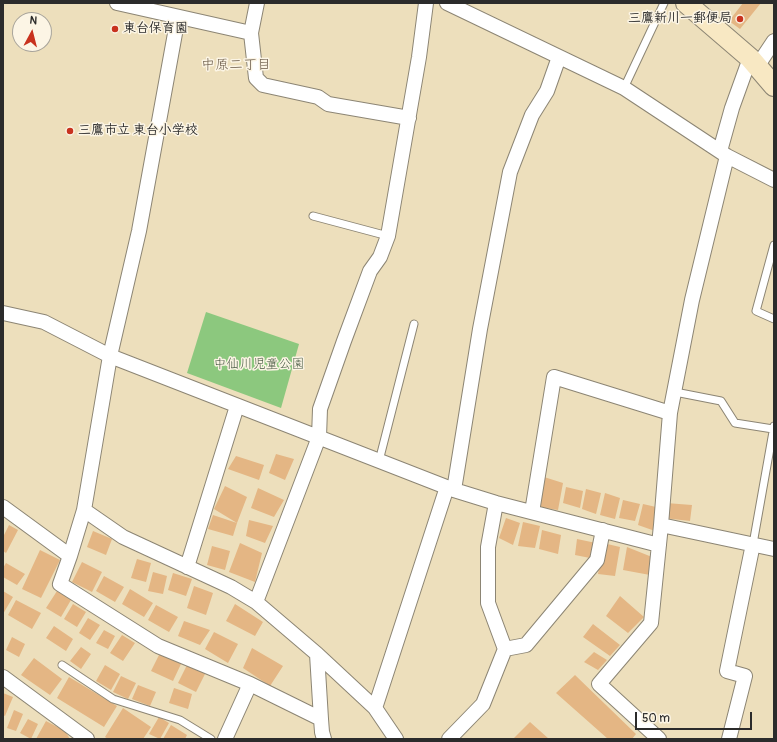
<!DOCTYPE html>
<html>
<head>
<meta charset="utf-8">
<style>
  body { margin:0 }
  #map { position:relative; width:777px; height:742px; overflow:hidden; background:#eddfbc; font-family:Pangolin,sans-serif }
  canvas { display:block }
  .frame { position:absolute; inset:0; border:4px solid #2b2b2b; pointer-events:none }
  .north { position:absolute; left:12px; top:12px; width:40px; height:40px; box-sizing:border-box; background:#fcf5e5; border:1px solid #a8a49b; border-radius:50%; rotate:7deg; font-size:11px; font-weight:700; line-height:16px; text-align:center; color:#2b2b2b }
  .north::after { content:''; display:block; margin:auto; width:14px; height:18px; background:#c8321e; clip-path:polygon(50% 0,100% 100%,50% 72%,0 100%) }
  .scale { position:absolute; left:635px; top:712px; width:117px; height:18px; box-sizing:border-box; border:2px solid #2b2b2b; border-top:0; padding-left:5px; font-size:12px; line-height:14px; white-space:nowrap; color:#2b2b2b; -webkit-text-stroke:3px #fcf5e5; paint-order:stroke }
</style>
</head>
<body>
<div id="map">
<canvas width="777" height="742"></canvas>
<div class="frame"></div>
<div class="north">N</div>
<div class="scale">50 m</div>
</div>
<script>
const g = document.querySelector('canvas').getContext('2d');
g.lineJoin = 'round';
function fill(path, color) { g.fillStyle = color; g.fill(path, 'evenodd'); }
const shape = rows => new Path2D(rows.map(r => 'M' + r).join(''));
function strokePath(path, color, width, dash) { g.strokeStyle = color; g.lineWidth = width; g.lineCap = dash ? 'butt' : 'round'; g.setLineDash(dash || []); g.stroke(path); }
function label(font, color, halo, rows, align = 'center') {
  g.font = font + ' Pangolin,"Klee One",sans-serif'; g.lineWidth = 3; g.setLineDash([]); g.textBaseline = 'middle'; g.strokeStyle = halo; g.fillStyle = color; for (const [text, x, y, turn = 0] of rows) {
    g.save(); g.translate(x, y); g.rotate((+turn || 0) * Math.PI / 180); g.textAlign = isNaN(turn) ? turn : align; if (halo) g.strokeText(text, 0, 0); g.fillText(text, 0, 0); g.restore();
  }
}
fill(shape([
  [206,312,299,344,281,408,187,373]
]), '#8cc87e');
fill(shape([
  [743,3,761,3,740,29,729,21],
  [276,454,294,459,285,480,269,473],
  [236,456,264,465,259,480,228,469],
  [544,477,563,483,558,510,539,507],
  [225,486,247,497,237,523,214,509],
  [566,487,583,491,580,508,563,503],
  [258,488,284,500,274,517,251,508],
  [586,489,601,493,596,514,582,509],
  [605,493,620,498,615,519,600,515],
  [623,500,640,504,635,521,619,518],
  [666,503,692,505,690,521,664,518],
  [643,504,656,507,655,513,659,515,655,531,638,525],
  [213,515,237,523,233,536,208,529],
  [506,518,520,523,513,545,499,538],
  [249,520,273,526,265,543,246,536],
  [523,522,540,526,535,548,518,546],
  [9,525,18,530,6,553,3,551,3,537],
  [542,530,561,535,558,554,539,549],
  [93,531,112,539,106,555,87,547],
  [577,539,596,543,595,559,575,555],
  [240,543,262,553,255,582,229,572],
  [603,543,620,547,615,576,598,574],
  [212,546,230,551,225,570,207,565],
  [627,547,652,557,650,575,623,570],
  [40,550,60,560,41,598,22,589],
  [137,559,151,563,146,582,131,578],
  [82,562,102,572,92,592,72,582],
  [6,563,25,574,17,585,3,577,3,568],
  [153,572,167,576,163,594,148,591],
  [173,573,192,579,186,596,168,590],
  [104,576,124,587,115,602,96,591],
  [194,586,213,593,206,615,187,608],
  [130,589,153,603,144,617,122,604],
  [3,591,13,597,3,614],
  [57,591,71,600,61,617,46,608],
  [620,596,644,617,628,633,606,616],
  [16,600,41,613,32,629,8,615],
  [73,604,86,612,77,627,64,619],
  [235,604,263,622,255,636,226,621],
  [156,605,178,617,169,632,148,620],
  [88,618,100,625,90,640,79,633],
  [184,621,210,630,200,645,178,636],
  [593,624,620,645,610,656,583,637],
  [54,626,73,639,66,651,46,638],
  [104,630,115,636,108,649,96,643],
  [214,632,238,644,228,663,205,649],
  [122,635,135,643,123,661,110,653],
  [12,637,25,644,19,657,6,650],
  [81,647,91,654,81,669,70,661],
  [252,648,283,666,270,686,243,668],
  [594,652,607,660,598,670,584,662],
  [160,653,181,664,173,681,151,671],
  [34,658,62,679,50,695,21,675],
  [188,663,206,672,196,692,178,683],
  [105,665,120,674,111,690,96,681],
  [575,675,636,734,632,739,608,739,556,693],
  [121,676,136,683,128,699,113,692],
  [69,677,117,706,104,727,57,698],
  [138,685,156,692,150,706,132,699],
  [174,688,192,694,188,709,169,703],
  [3,693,13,697,5,716,3,715],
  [123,708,151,727,143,739,108,739,105,737],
  [14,710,23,714,16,731,7,728],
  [159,717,169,723,160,739,149,734],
  [28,719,38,724,31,739,20,733],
  [46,721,65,731,70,739,36,739],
  [530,722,549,739,513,739],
  [171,725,187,735,185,739,163,739]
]), '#e4b684');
const lane = shape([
  [624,88,664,3],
  [313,216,388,236],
  [774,245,756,311,774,319],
  [675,392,721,401,735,423,773,429],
  [379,461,414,324],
  [753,544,774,426],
  [62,665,113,699,180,720,211,739]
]);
const street = shape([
  [117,3,251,33],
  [257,3,251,33,256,78,263,85,318,97,328,104,409,118],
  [447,3,624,88,727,156,774,180],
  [178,17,139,231,110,356,84,510,70,556,60,584,158,646,250,684,321,719,322,732,324,739],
  [758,65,774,41],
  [720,151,732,108,750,58],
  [3,313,44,322,110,356,454,490,496,503,659,545],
  [454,490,480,329,510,172,532,115,547,91,559,57],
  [3,507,70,556],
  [84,510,123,537,231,587,256,602,317,654,375,708,396,739],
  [532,512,554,377,670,413],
  [661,525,774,549],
  [187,567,237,406],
  [256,602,319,437,320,409,344,341,370,271,380,257,388,236,419,57,426,3],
  [505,649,526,645,597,560,603,530],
  [317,654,321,719],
  [3,677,87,739],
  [375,708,447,487],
  [225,739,250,684],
  [449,739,483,704,505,649,488,603,488,547,496,503],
  [659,739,599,684,651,623,661,525,670,413,692,300,727,156],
  [729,739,745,676,727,671,753,544]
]);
const secondary = shape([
  [686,3,750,58,774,86]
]);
strokePath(lane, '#8c8574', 9);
strokePath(street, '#8c8574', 16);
strokePath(secondary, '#8c8574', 22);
strokePath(lane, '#fff', 7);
strokePath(street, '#fff', 14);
strokePath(secondary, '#f8e8c3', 20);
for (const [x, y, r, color] of [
  [740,19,4,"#c8321e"],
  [115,29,4,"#c8321e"],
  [70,131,4,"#c8321e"]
]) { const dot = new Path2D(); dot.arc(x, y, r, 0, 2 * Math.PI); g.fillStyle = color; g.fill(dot); strokePath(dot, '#fcf5e5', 1.5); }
label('bold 13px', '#2b2b2b', '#fcf5e5', [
  ["三鷹新川一郵便局",732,19,"right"],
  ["東台保育園",123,29],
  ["三鷹市立 東台小学校",78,131]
], 'left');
label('13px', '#485a44', '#fcf5e5', [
  ["中仙川児童公園",259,365]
]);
label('14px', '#6c5c4a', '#fcf5e5', [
  ["中原二丁目",236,65]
]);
</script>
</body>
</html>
